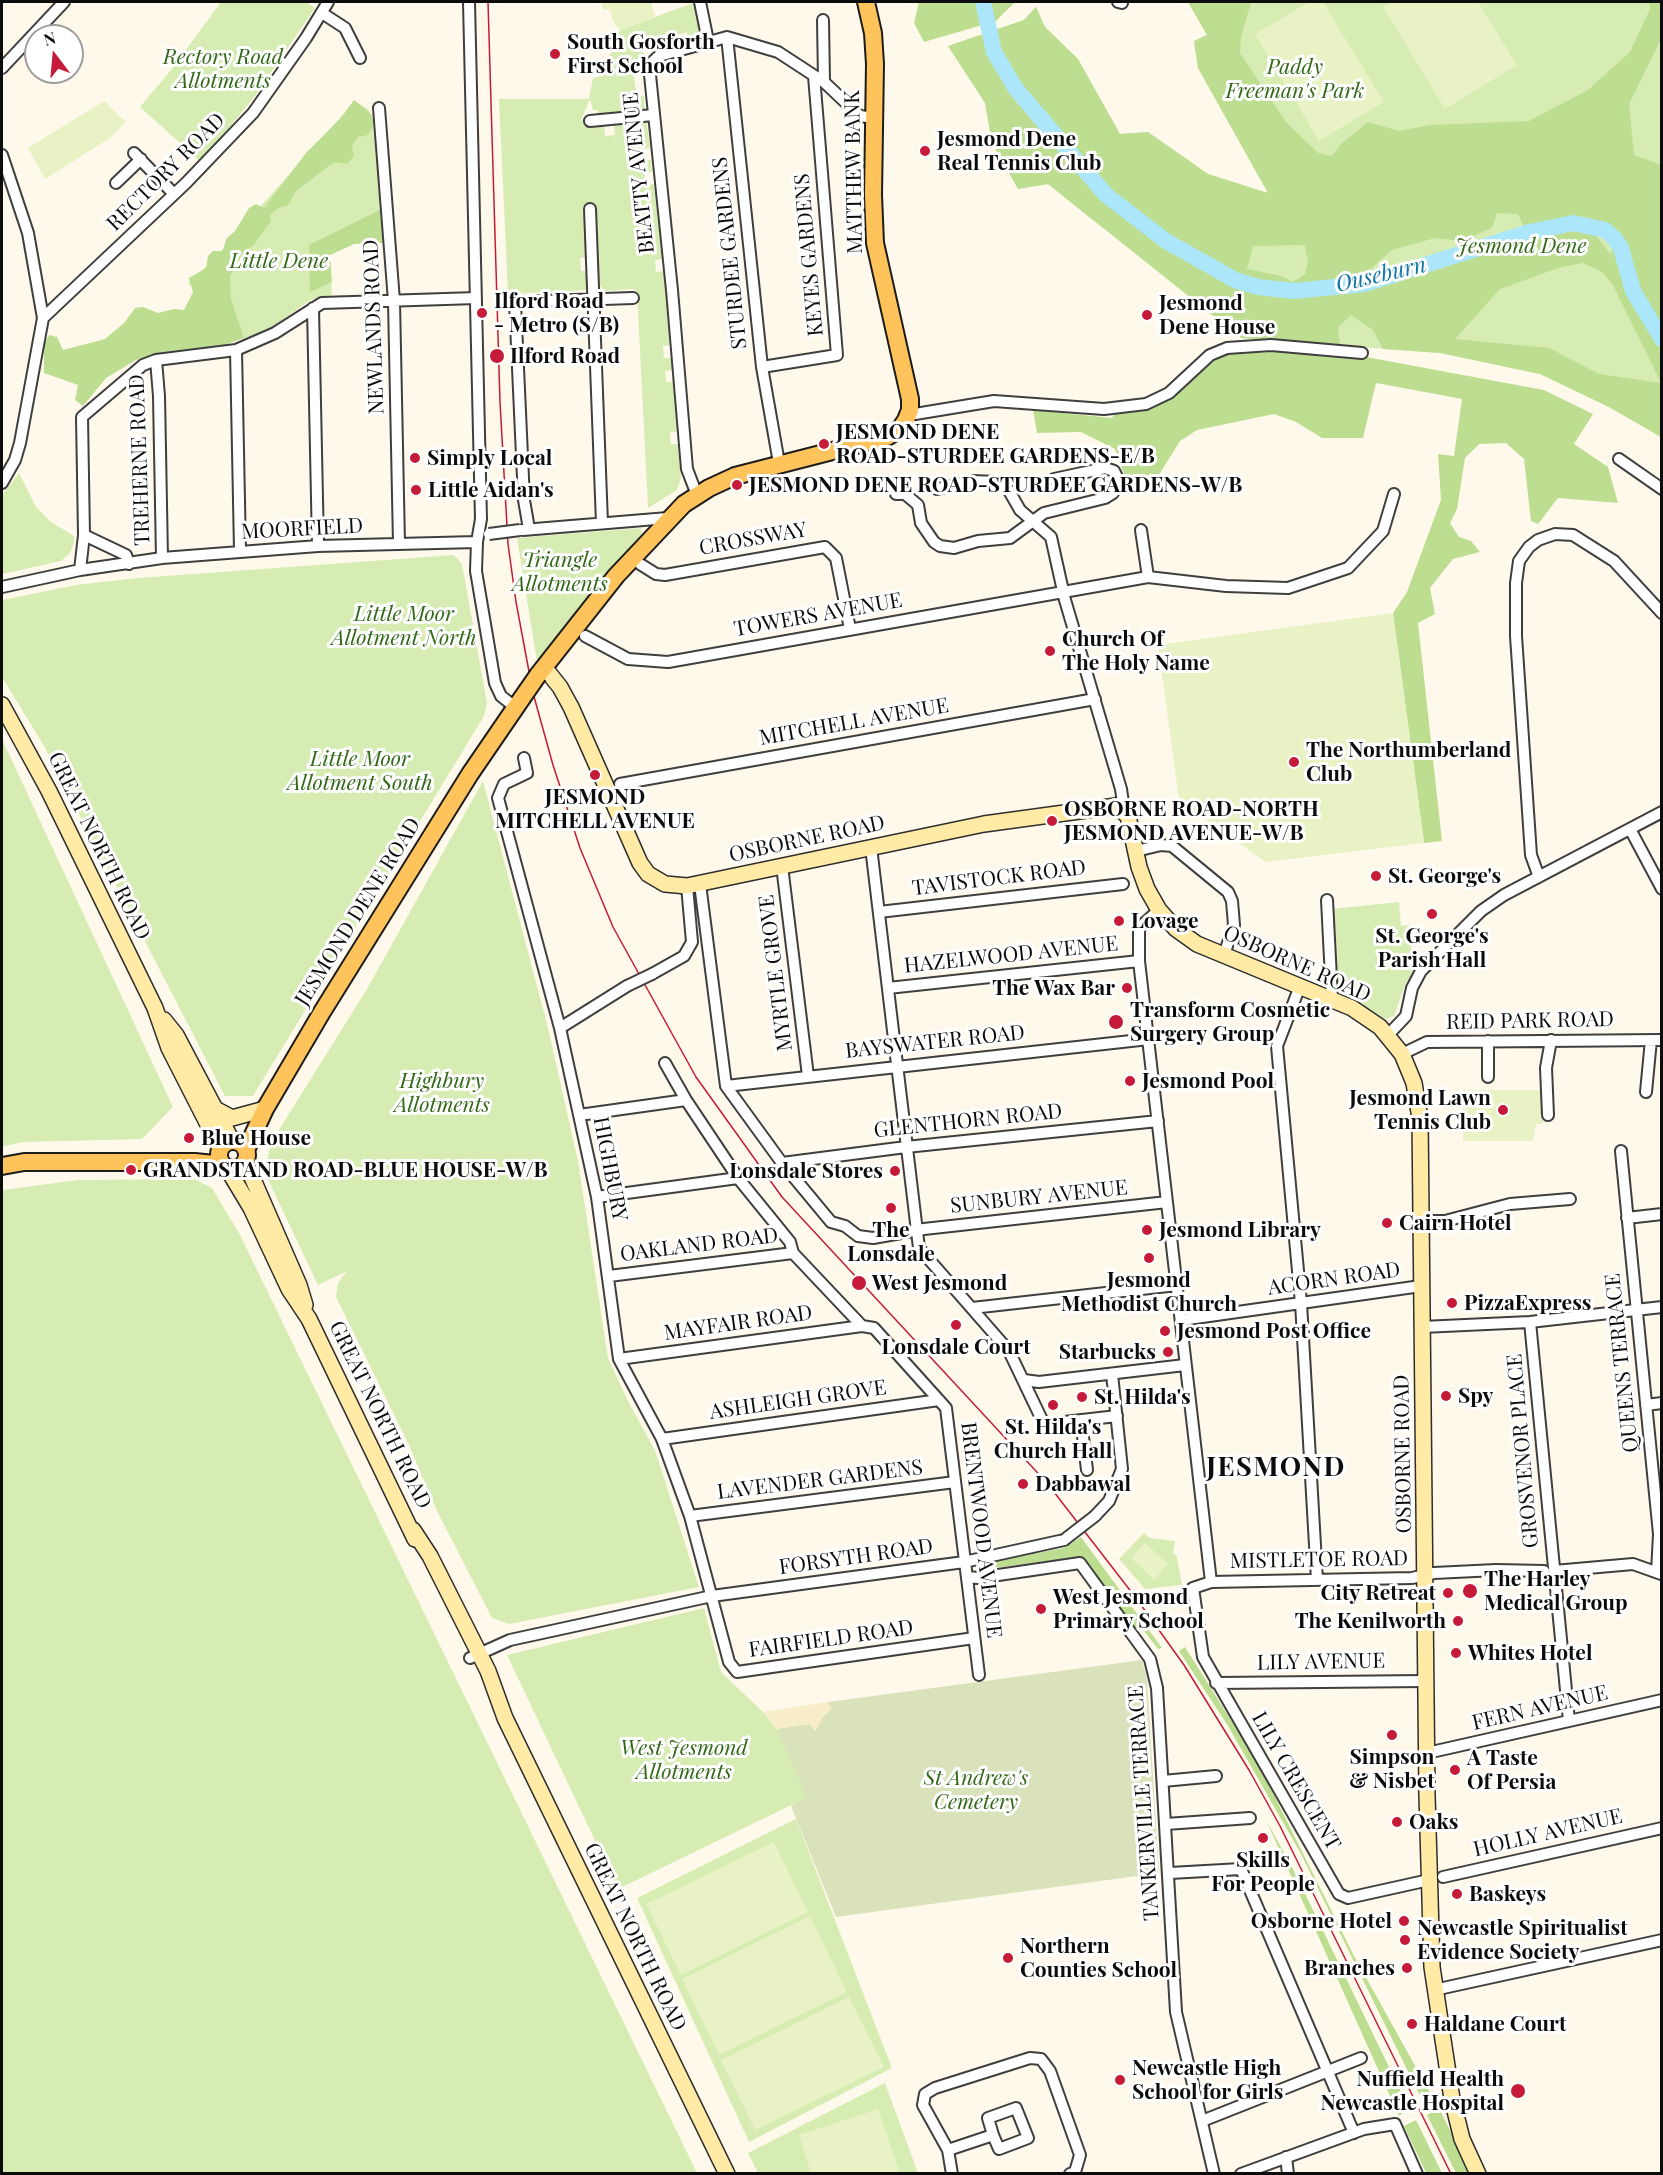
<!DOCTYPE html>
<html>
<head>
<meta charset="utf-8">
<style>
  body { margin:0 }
  #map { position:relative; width:1663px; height:2175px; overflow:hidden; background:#fff9eb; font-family:"Playfair Display",serif }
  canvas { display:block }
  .frame { position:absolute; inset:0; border:3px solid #0c0c0c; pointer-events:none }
  .north { position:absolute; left:24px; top:24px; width:60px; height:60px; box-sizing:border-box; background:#fff; border:2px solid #9e9e9e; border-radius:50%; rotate:344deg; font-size:16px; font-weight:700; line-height:24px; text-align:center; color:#0c0c0c }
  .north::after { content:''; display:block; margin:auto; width:21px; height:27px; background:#c51b38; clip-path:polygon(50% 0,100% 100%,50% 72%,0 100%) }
</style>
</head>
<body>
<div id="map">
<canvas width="1663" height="2175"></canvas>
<div class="frame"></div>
<div class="north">N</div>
</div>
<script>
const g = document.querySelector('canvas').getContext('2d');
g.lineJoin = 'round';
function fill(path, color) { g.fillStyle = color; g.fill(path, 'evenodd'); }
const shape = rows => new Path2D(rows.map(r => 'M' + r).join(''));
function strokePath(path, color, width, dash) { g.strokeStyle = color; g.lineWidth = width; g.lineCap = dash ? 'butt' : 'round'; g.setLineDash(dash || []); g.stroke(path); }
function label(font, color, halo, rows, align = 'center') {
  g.font = font + ' "Playfair Display",serif'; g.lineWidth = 6; g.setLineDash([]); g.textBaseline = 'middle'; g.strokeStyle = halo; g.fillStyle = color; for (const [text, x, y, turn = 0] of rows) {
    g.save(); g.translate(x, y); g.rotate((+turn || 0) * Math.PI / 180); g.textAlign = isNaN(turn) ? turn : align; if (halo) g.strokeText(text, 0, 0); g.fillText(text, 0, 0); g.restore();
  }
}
fill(shape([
  [828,1702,833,1707,817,1731,808,1724,777,1729,763,1712]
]), '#f7edc9');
fill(shape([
  [221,2,306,2,315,8,255,96,201,162,140,107,171,70],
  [1188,2,1661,2,1661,437,1609,407,1540,374,1440,353,1241,338,1239,331,1217,330,1218,311,1090,218,1048,184,1018,189,992,143,985,103,948,46,1024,20,1036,7,1045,27,1078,59,1120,134,1148,132,1208,174,1268,193,1198,68,1194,41,1207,35],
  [693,3,698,9,704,36,689,40,686,32,674,37,676,44,659,49,657,47,660,40,648,43,641,50,647,56,641,71,633,73,637,96,644,96,645,112,611,113,597,117,598,110,593,110,590,99,581,120,585,121,585,125,591,127,604,126,605,136,614,135,615,144,614,124,646,119,650,148,642,149,644,160,651,160,652,172,645,173,646,185,654,184,662,259,655,260,656,272,664,271,670,345,663,346,664,358,671,358,672,370,665,371,666,382,673,382,677,432,670,432,671,444,678,444,681,478,677,490,648,508,637,292,634,289,604,291,599,284,594,215,596,209,590,203,583,210,588,257,580,258,581,271,588,271,589,285,586,290,508,294,499,99,589,99,593,78,601,76,620,30],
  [355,101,369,110,376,141,382,193,383,243,354,244,330,255,332,295,310,300,264,333,226,343,217,314,188,283,208,265],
  [19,473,36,507,51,522,74,536,74,543,70,553,61,561,2,574,2,495],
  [641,528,642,536,537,661,517,538],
  [454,555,462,564,487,703,484,716,253,1096,225,1096,44,746,2,677,2,600,76,585,138,578],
  [2,739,173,1107,142,1139,22,1142,2,1147],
  [483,781,548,1028,578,1161,608,1358,630,1405,655,1450,699,1587,509,1624,492,1618,438,1513,408,1443,336,1297,338,1283,347,1271,318,1285,264,1171,271,1144,282,1125,367,989],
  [1399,902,1401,926,1409,925,1413,975,1406,982,1394,1016,1385,1019,1336,992,1331,909],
  [194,1179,212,1188,240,1235,697,2173,2,2173,2,1190,78,1180],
  [1144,1533,1150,1538,1175,1541,1173,1553,1177,1557,1182,1585,1145,1589,1119,1559],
  [704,1608,721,1672,763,1712,781,1735,808,1797,618,1889,507,1655],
  [796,1819,892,2068,749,2142,637,1898],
  [885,2083,918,2173,758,2173,748,2153]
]), '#d7ecb2');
fill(shape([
  [919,2,1015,2,996,21,924,42,914,23],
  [1188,2,1251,2,1241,37,1240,53,1286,122,1318,153,1332,156,1341,144,1368,122,1399,131,1431,125,1529,121,1588,90,1630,52,1650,9,1649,2,1661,2,1661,39,1629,104,1634,155,1661,165,1661,437,1609,407,1540,374,1440,353,1383,349,1373,330,1351,315,1338,327,1340,345,1241,338,1048,184,1018,189,992,143,985,103,948,46,1024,20,1036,7,1045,27,1078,59,1120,134,1148,132,1208,174,1268,193,1198,68,1194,41,1207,35],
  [1497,213,1518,214,1523,226,1585,219,1622,236,1610,254,1592,230,1575,227,1380,283,1366,273,1392,250,1435,238,1461,241,1492,228],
  [1305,245,1308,263,1305,274,1293,282,1281,276,1247,269,1253,246],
  [1583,263,1602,272,1613,285,1661,383,1599,374,1549,348,1455,339,1500,289,1561,267],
  [354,100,371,114,374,124,368,135,358,137,352,146,354,156,347,164,334,162,296,191,288,205,278,208,270,215,271,221,253,246,244,251,230,276,231,299,244,338,224,345,164,352,136,360,106,378,83,406,75,400,78,385,44,373,44,344,49,335,57,337,63,350,105,339,124,323,135,308,143,307,158,313,174,309,184,310,193,292,189,278,206,268,208,256,213,251,223,251,226,239,235,231,249,208,256,204,264,208,306,153,341,118],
  [382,209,383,243,354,244,330,255,332,282,310,292,309,245],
  [1304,351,1366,357,1544,390,1593,414,1574,444,1608,467,1618,503,1558,498,1538,524,1531,521,1524,459,1506,443,1479,444,1465,458,1457,509,1450,523,1459,537,1471,541,1480,552,1453,559,1430,588,1435,614,1418,623,1442,841,1424,843,1393,613,1407,592,1441,500,1438,454,1454,456,1462,399,1376,383,1363,438,1322,438,1296,422,1274,414,1197,430,1180,441,1152,486,1140,488,1127,482,1115,449,1081,432,1037,433,1033,410,1112,418,1115,413,1146,409,1164,402,1215,358,1224,354],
  [1081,1537,1162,1648,1158,1649,1144,1631,1135,1628,1083,1560,1070,1558,980,1570,975,1565,1064,1548],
  [1185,1647,1258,1763,1353,1954,1434,2100,1424,2104,1301,1854,1228,1726,1179,1651],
  [1266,1820,1294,1871,1405,2100,1407,2109,1399,2116],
  [1439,2108,1471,2173,1456,2173,1427,2115],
  [1416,2120,1442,2173,1426,2173,1404,2126]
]), '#bdde91');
fill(shape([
  [1142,1660,1147,1679,1159,1873,836,1917,791,1806,807,1797,777,1729,809,1724,816,1731,822,1718,832,1708,828,1702]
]), '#dae2bb');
fill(shape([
  [601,2,651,2,655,17,620,30,613,21,610,9,603,10],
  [1309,2,1323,2,1384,102,1319,141,1255,34],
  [1392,2,1478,2,1517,65,1445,109,1383,7],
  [104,101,126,122,110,138,45,179,28,148],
  [1393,613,1424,843,1265,862,1179,800,1158,645],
  [1463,1090,1542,1090,1543,1124,1536,1124,1533,1141,1463,1141],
  [1145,1543,1168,1564,1154,1580,1131,1558],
  [774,1842,808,1912,681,1975,646,1904],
  [810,1916,847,1992,719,2055,682,1979],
  [849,1997,884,2067,755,2130,721,2060],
  [878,2109,900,2173,811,2173,799,2135]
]), '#e8f2c5');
strokePath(shape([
  [983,2,994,52,1016,89,1106,195,1166,241,1235,280,1258,287,1294,291,1364,284,1530,232,1573,223,1605,230,1615,239,1621,248,1633,291,1662,339]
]), '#ace6fa', 16);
const minor = shape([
  [469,2,481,519,477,542,476,571,495,683,501,696,515,707],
  [700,2,708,41],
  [1118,2,1122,3],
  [322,13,345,28,360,58],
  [823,20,824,82],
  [727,37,762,367,779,463],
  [2,68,64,2],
  [379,108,394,301,399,544],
  [590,121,653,115],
  [134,153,174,194],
  [2,155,28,233,43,318,20,443,15,460,2,483],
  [116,183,141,159],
  [590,209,602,523],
  [313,308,318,546],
  [43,318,186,183,253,113,306,38,328,2],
  [236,350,240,551],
  [156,360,159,396,162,558],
  [762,367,837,355,814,76],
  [909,415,994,401,1104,409,1146,404,1169,393,1210,355,1227,348,1271,345,1362,353],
  [1619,459,1662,489],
  [937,489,972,481,997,482,1008,489,1020,510,1051,537,1065,600,1121,789,1124,810],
  [896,494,905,494,918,505,921,523,934,542,940,546,954,548,978,541,1010,538,1044,513,1105,498,1113,493,1118,479,1114,471,1105,468,1054,479],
  [697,495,687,469,672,290,649,65,659,56,727,37,778,52,824,82,860,116,874,118],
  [529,529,524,500,515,302,633,298],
  [523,530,668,518],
  [1141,530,1148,577],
  [84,535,126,555,129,564],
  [640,564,656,574,665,575,825,547,836,558,850,629],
  [80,570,84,535,82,417,143,365,156,360,236,350,275,333,322,303,476,298],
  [2,587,80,570,162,558,318,546,477,542],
  [585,636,628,659,668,662,1148,577,1226,586,1288,588,1348,568,1383,531,1394,494],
  [524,758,527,773,504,784,498,798,560,1028,597,1197,619,1359,662,1439,690,1516,729,1662,737,1672,974,1638],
  [620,784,1095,699],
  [1630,829,1662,889],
  [871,847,919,1248,1009,1351,1043,1422,1047,1424,1117,1416],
  [1136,851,1161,845,1172,846,1228,892,1232,901,1234,925,1224,955],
  [782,866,808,1076],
  [1539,877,1531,855,1516,636,1516,583,1519,561,1529,547,1538,540,1555,534,1573,535,1614,561,1662,613],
  [700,884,726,1086,782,1163,831,1222,845,1226,858,1236,873,1238,924,1229,1167,1202],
  [1327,900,1332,998],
  [1159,910,1139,928,1139,961,1211,1582],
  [879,912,1123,884],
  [652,974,684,956,692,942,687,886],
  [1300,986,1277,1046,1301,1303,1317,1580],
  [888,988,1139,961],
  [560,1028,627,986],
  [1388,1035,1406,1016,1412,988,1421,971,1481,911,1504,895,1662,812],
  [1488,1041,1488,1077],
  [1402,1054,1427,1042,1662,1040],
  [665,1063,686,1100,738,1178,790,1242,793,1253,862,1326,874,1328,946,1408,979,1675],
  [726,1086,1149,1039],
  [1646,1092,1651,1040],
  [579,1115,686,1100],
  [1548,1115,1546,1068,1551,1040],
  [1621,1151,1659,1534,1657,1572],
  [782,1163,906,1147,1158,1121],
  [597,1197,738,1178],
  [1627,1218,1662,1214],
  [1421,1221,1445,1221,1510,1204,1570,1199],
  [609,1276,793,1253],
  [972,1308,1177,1285],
  [1181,1320,1421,1286],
  [1530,1322,1569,1721],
  [1422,1327,1530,1322,1662,1307],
  [619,1359,862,1326],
  [1024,1380,1039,1382,1185,1365],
  [1646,1405,1662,1403],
  [1081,1420,1087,1470],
  [662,1439,939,1400],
  [690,1516,955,1482],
  [1095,1516,1109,1501,1122,1469,1112,1374],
  [1554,1571,1633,1564,1661,1574],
  [968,1577,978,1578,1080,1563,1150,1659,1157,1688,1176,2012,1214,2174],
  [470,1658,510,1640,712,1596,964,1562,1064,1540],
  [1216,1683,1426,1681],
  [1427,1753,1662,1700],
  [1163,1781,1216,1776],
  [1166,1824,1250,1818],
  [1170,1873,1241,1869,1354,2133],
  [1443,1877,1662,1828],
  [1429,1880,1348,1898,1339,1894,1203,1657,1193,1588,1211,1582,1412,1578,1434,1573,1496,1570,1544,1571],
  [1434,1990,1662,1940],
  [1202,2121,1361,2058],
  [948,2150,993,2135,988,2118,1016,2108,1028,2138,999,2149,993,2135],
  [1286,2157,1288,2174],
  [952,2174,948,2150,923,2105,925,2094,935,2088,1030,2058,1041,2059,1050,2071,1080,2155,1075,2172,1070,2174],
  [1241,2174,1364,2129,1395,2124,1417,2174]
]);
const secondary = shape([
  [544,667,560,687,571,707,640,863,648,874,665,884,687,886,984,824,1116,806,1128,816,1139,867,1147,889,1159,910,1176,929,1197,944,1352,1008,1380,1027,1402,1054,1414,1083,1420,1118,1427,1795,1432,1967,1452,2099,1462,2139,1478,2174],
  [2,705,49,791,155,1008,169,1048,220,1148],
  [164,1020,176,1035,232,1141],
  [215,1109,232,1118,265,1109],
  [245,1161,299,1285,305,1305],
  [227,1168,251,1208,289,1289,309,1319,415,1539],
  [413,1530,430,1556,488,1671,505,1718,727,2174]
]);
const primary = shape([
  [538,675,616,576,684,504,709,488,735,476,887,437,900,429,906,420,910,410,910,399,875,243,873,195,875,64,873,33,866,2],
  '219 1155a14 14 0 1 1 28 0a14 14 0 1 1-28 0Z',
  [246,1150,265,1109,322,1012,470,774,522,698],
  [2,1166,24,1162,195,1162,223,1165]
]);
strokePath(minor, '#3f3f3f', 14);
strokePath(secondary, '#2e2e2e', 18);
strokePath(primary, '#1d1d1d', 20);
strokePath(minor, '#fff', 10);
strokePath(secondary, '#ffeaa6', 15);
strokePath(primary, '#ffc35b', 16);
strokePath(shape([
  [488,2,500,402,508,544,516,602,533,693,553,765,580,848,613,927,696,1077,782,1197,1047,1483,1136,1598,1184,1665,1249,1770,1280,1826,1451,2174]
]), '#c51b38', 1.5);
const minorBridge = shape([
  [489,534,520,530],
  [627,986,652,974],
  [1064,1540,1095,1516]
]);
const primaryBridge = shape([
  [522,698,538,675]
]);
strokePath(minorBridge, '#3f3f3f', 14, []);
strokePath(primaryBridge, '#1d1d1d', 20, []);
strokePath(minorBridge, '#fff', 10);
strokePath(primaryBridge, '#ffc35b', 16);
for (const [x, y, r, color] of [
  [555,54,6,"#c51b38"],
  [925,151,6,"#c51b38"],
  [482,313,6,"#c51b38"],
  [1147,315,6,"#c51b38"],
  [497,356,8,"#c51b38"],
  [824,444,6,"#c51b38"],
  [415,458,6,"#c51b38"],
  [737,485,6,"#c51b38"],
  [416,490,6,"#c51b38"],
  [1050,651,6,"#c51b38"],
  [1294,762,6,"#c51b38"],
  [595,775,6,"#c51b38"],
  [1052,821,6,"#c51b38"],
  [1376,876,6,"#c51b38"],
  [1432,914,6,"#c51b38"],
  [1119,921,6,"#c51b38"],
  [1127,988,6,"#c51b38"],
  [1116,1022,8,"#c51b38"],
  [1130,1081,6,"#c51b38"],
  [1503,1110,6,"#c51b38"],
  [189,1138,6,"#c51b38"],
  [131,1170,6,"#c51b38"],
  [895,1171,6,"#c51b38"],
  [891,1208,6,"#c51b38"],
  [1387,1223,6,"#c51b38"],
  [1147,1230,6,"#c51b38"],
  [1149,1258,6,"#c51b38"],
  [859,1283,8,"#c51b38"],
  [1452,1303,6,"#c51b38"],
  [956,1325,6,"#c51b38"],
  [1165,1331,6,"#c51b38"],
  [1168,1352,6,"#c51b38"],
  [1446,1396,6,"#c51b38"],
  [1082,1397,6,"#c51b38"],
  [1053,1405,6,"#c51b38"],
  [1023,1484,6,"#c51b38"],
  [1470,1591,8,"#c51b38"],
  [1448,1593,6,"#c51b38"],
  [1041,1609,6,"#c51b38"],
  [1458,1621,6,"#c51b38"],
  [1456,1653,6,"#c51b38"],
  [1392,1735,6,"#c51b38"],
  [1455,1770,6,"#c51b38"],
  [1397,1822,6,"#c51b38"],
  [1263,1838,6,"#c51b38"],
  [1457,1894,6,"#c51b38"],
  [1404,1921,6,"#c51b38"],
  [1405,1940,6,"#c51b38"],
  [1008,1958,6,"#c51b38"],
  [1407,1968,6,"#c51b38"],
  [1412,2024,6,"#c51b38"],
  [1120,2080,6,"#c51b38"],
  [1518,2091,8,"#c51b38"]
]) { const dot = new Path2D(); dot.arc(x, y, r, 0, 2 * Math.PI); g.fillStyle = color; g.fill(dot); strokePath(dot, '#fff', 2); }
label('bold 21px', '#0c0c0c', '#fff', [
  ["South Gosforth",567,42],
  ["First School",567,66],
  ["Jesmond Dene",937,139],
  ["Real Tennis Club",937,163],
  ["Ilford Road",494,301],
  ["- Metro (S/B)",494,325],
  ["Jesmond",1159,303],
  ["Dene House",1159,327],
  ["Ilford Road",510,356],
  ["JESMOND DENE",836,432],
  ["ROAD-STURDEE GARDENS-E/B",836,456],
  ["Simply Local",427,458],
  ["JESMOND DENE ROAD-STURDEE GARDENS-W/B",749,485],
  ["Little Aidan's",428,490],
  ["Church Of",1062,639],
  ["The Holy Name",1062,663],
  ["The Northumberland",1306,750],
  ["Club",1306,774],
  ["JESMOND",595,797,"center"],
  ["MITCHELL AVENUE",595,821,"center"],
  ["OSBORNE ROAD-NORTH",1064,809],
  ["JESMOND AVENUE-W/B",1064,833],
  ["St. George's",1388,876],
  ["Lovage",1131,921],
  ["St. George's",1432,936,"center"],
  ["Parish Hall",1432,960,"center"],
  ["The Wax Bar",1115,988,"right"],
  ["Transform Cosmetic",1130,1010],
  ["Surgery Group",1130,1034],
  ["Jesmond Pool",1142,1081],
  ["Jesmond Lawn",1491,1098,"right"],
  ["Tennis Club",1491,1122,"right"],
  ["Blue House",201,1138],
  ["GRANDSTAND ROAD-BLUE HOUSE-W/B",143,1170],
  ["Lonsdale Stores",883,1171,"right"],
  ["Cairn Hotel",1399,1223],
  ["The",891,1230,"center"],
  ["Lonsdale",891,1254,"center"],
  ["Jesmond Library",1159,1230],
  ["Jesmond",1149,1280,"center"],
  ["Methodist Church",1149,1304,"center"],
  ["West Jesmond",872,1283],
  ["PizzaExpress",1464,1303],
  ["Jesmond Post Office",1177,1331],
  ["Lonsdale Court",956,1347,"center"],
  ["Starbucks",1156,1352,"right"],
  ["Spy",1458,1396],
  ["St. Hilda's",1094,1397],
  ["St. Hilda's",1053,1427,"center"],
  ["Church Hall",1053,1451,"center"],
  ["Dabbawal",1035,1484],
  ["The Harley",1484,1579],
  ["Medical Group",1484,1603],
  ["City Retreat",1436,1593,"right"],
  ["West Jesmond",1053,1597],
  ["Primary School",1053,1621],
  ["The Kenilworth",1446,1621,"right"],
  ["Whites Hotel",1468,1653],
  ["Simpson",1392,1757,"center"],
  ["& Nisbet",1392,1781,"center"],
  ["A Taste",1467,1758],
  ["Of Persia",1467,1782],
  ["Oaks",1409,1822],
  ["Skills",1263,1860,"center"],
  ["For People",1263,1884,"center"],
  ["Baskeys",1469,1894],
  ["Osborne Hotel",1392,1921,"right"],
  ["Newcastle Spiritualist",1417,1928],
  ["Evidence Society",1417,1952],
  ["Northern",1020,1946],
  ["Counties School",1020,1970],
  ["Branches",1395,1968,"right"],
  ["Haldane Court",1424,2024],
  ["Newcastle High",1132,2068],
  ["School for Girls",1132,2092],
  ["Nuffield Health",1504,2079,"right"],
  ["Newcastle Hospital",1504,2103,"right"]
], 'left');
label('italic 21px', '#336818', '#fff', [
  ["Rectory Road",223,57],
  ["Allotments",223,81],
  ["Paddy",1295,67],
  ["Freeman's Park",1295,91],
  ["Jesmond Dene",1521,246],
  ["Little Dene",279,261],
  ["Triangle",560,560],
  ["Allotments",560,584],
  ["Little Moor",404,614],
  ["Allotment North",404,638],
  ["Little Moor",360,759],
  ["Allotment South",360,783],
  ["Highbury",442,1081],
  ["Allotments",442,1105],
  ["West Jesmond",684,1748],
  ["Allotments",684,1772],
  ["St Andrew's",976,1778],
  ["Cemetery",976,1802]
]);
label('21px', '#0c0c0c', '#fff', [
  ["RECTORY ROAD",166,172,-45],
  ["MATTHEW BANK",854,172,-91],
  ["BEATTY AVENUE",639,173,-96],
  ["STURDEE GARDENS",730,253,-96],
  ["KEYES GARDENS",809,255,-95],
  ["NEWLANDS ROAD",374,327,-92],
  ["TREHERNE ROAD",140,460,-92],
  ["MOORFIELD",302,529,-3],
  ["CROSSWAY",753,539,-10],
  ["TOWERS AVENUE",818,615,-10],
  ["MITCHELL AVENUE",854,722,-10],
  ["OSBORNE ROAD",807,839,-12],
  ["GREAT NORTH ROAD",99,846,64],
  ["TAVISTOCK ROAD",999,878,-7],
  ["JESMOND DENE ROAD",358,912,-58],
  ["HAZELWOOD AVENUE",1011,955,-6],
  ["OSBORNE ROAD",1297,964,24],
  ["MYRTLE GROVE",776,973,-97],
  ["REID PARK ROAD",1530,1021,-1],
  ["BAYSWATER ROAD",935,1042,-6],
  ["GLENTHORN ROAD",968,1121,-6],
  ["HIGHBURY",610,1169,79],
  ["SUNBURY AVENUE",1039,1197,-6],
  ["OAKLAND ROAD",699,1245,-7],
  ["ACORN ROAD",1334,1279,-8],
  ["MAYFAIR ROAD",738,1323,-8],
  ["QUEENS TERRACE",1622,1363,-96],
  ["ASHLEIGH GROVE",798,1400,-8],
  ["GREAT NORTH ROAD",380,1415,64],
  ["GROSVENOR PLACE",1523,1451,-95],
  ["OSBORNE ROAD",1403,1454,-91],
  ["LAVENDER GARDENS",820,1480,-7],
  ["BRENTWOOD AVENUE",981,1530,83],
  ["FORSYTH ROAD",856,1557,-8],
  ["MISTLETOE ROAD",1319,1560,-1],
  ["FAIRFIELD ROAD",831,1639,-8],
  ["LILY AVENUE",1321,1662,-1],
  ["FERN AVENUE",1540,1708,-13],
  ["LILY CRESCENT",1296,1781,60],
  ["TANKERVILLE TERRACE",1144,1803,-94],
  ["HOLLY AVENUE",1548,1833,-13],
  ["GREAT NORTH ROAD",635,1937,64]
]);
label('italic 22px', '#0d76a6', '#fff', [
  ["Ouseburn",1381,275,-13]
]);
g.letterSpacing = '1.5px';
label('bold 27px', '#0c0c0c', '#fff', [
  ["JESMOND",1276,1468]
]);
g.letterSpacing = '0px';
</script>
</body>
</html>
